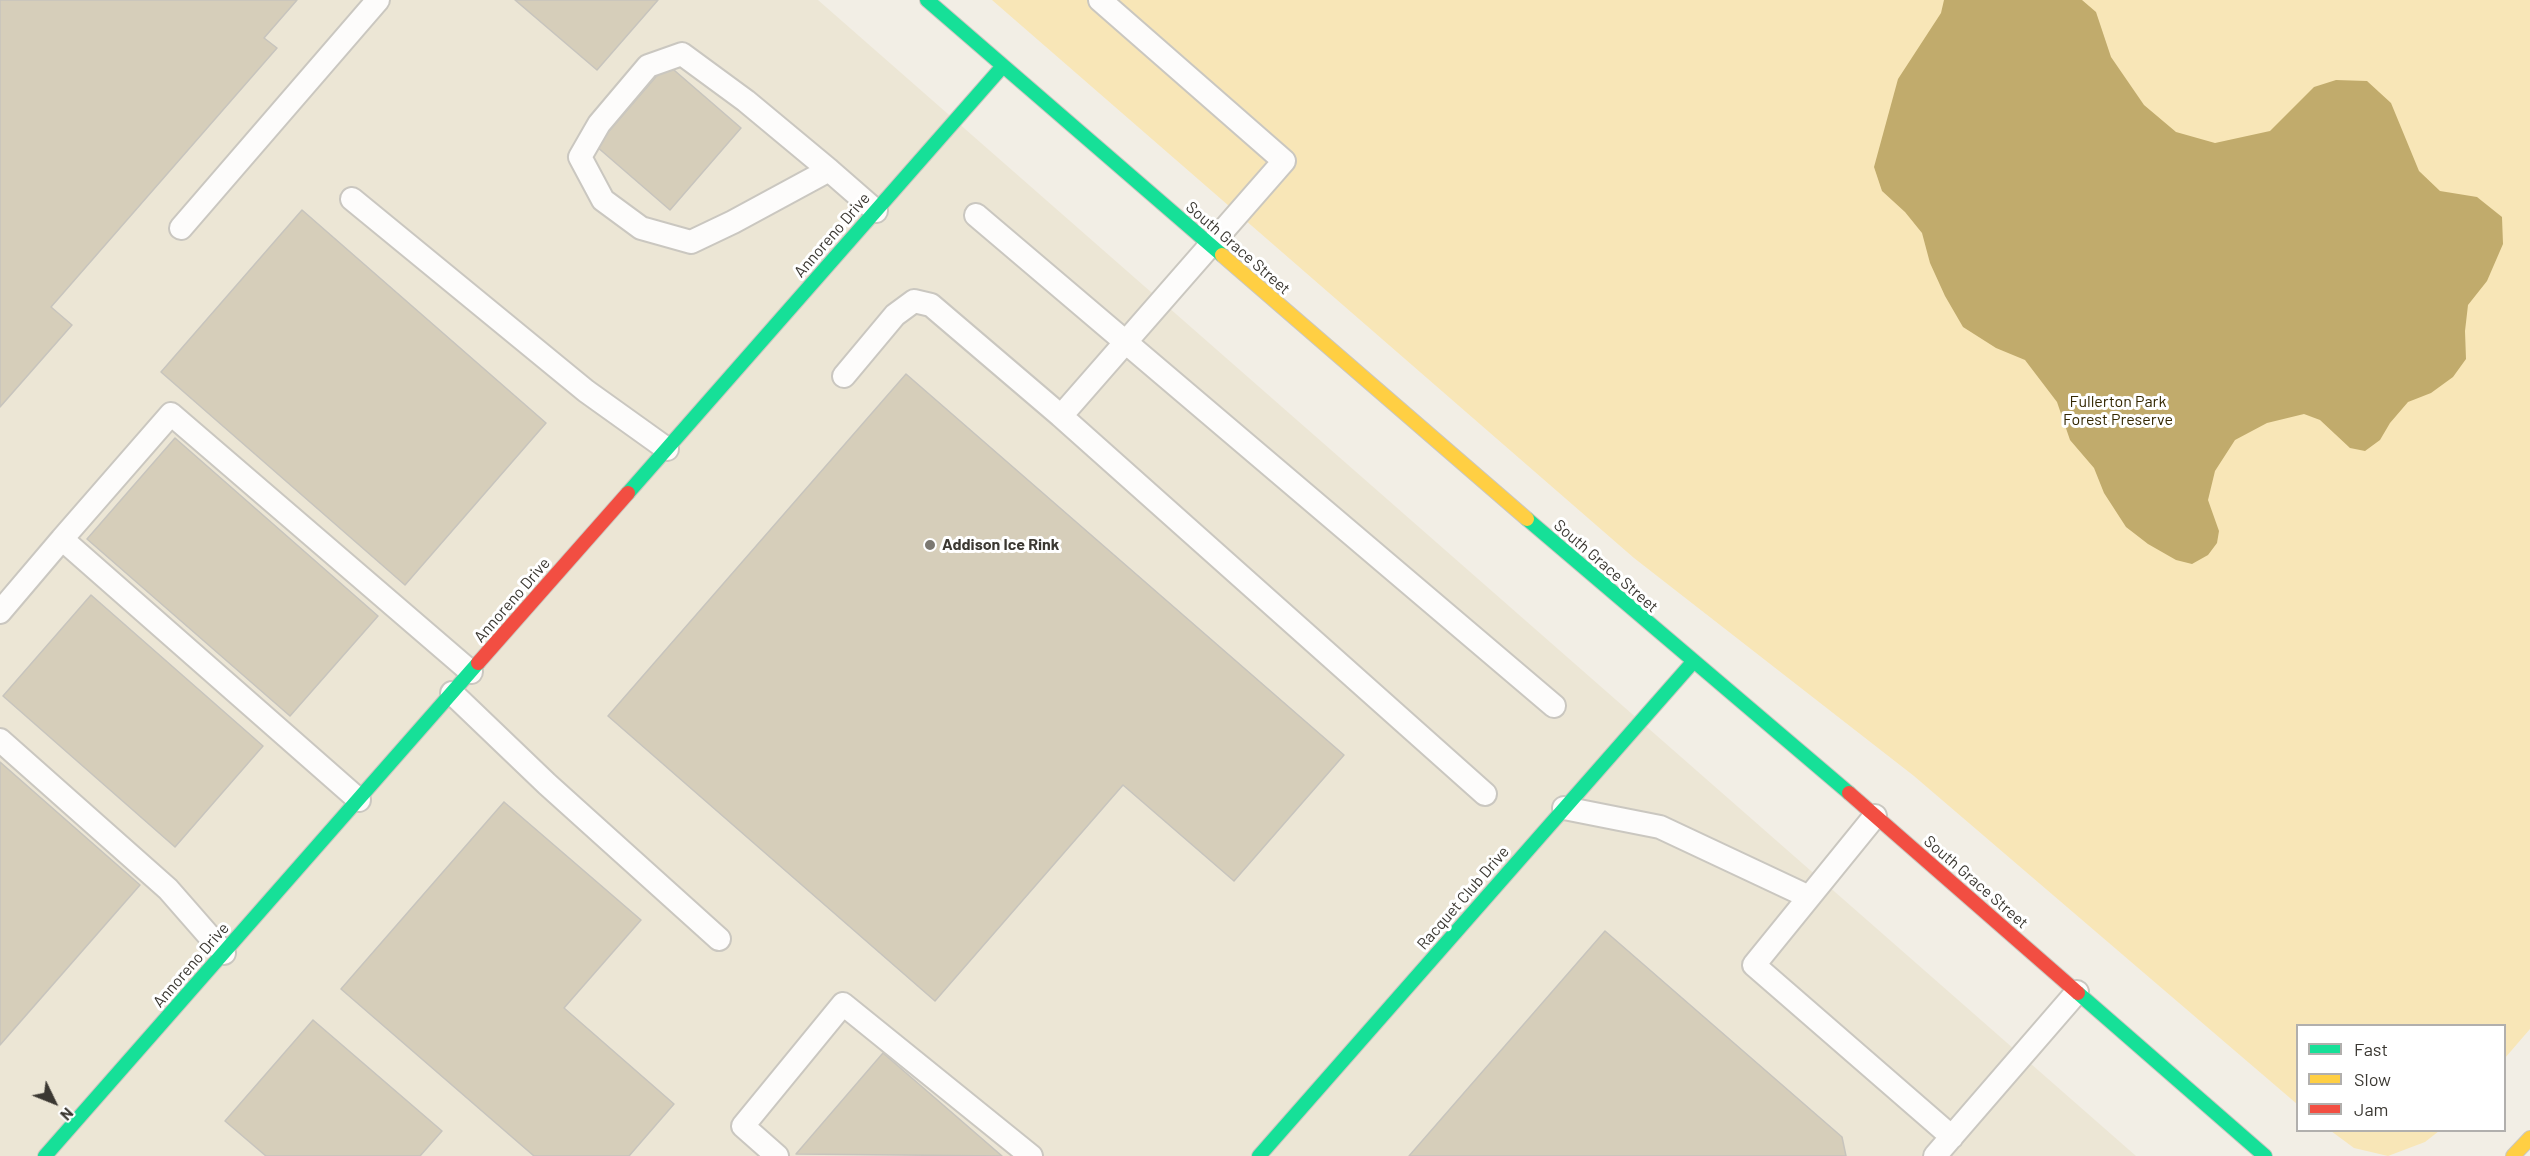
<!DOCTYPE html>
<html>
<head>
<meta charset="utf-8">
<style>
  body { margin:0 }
  #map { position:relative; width:2530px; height:1156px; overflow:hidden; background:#f2eee5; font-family:Barlow,sans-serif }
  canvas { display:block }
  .legend { position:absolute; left:2296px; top:1024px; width:210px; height:108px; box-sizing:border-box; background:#fff; border:2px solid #b1afad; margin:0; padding:8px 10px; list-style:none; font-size:18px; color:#3b3832 }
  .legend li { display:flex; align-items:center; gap:12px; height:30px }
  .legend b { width:30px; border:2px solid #b1afad }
  .north { position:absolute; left:24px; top:1072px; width:60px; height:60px; -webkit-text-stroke:4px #fff; paint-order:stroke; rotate:133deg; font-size:16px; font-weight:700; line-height:24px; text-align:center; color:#3b3832 }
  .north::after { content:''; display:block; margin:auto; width:21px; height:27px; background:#3b3832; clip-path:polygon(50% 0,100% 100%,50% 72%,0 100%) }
</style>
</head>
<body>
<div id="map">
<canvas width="2530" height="1156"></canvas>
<ul class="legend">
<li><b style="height:8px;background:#16e098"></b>Fast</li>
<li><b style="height:8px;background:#ffcf43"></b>Slow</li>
<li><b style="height:8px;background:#f24e42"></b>Jam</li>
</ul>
<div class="north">N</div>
</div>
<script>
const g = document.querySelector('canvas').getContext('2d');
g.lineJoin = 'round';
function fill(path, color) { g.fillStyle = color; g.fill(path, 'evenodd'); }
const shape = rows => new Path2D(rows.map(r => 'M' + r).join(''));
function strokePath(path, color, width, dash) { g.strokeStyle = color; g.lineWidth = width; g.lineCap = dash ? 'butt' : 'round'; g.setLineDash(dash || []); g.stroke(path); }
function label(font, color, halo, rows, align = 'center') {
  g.font = font + ' Barlow,sans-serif'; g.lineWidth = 6; g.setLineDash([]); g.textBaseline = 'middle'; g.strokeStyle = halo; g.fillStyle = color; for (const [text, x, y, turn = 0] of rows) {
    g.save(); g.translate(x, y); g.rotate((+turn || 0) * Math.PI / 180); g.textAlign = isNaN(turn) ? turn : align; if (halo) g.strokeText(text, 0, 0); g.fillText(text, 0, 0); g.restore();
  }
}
fill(shape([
  [0,0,818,0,2136,1156,0,1156]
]), '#ece6d5');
fill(shape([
  [992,0,2530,0,2530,1029,2505,1058,2504,1026,2298,1026,2297,1104,1914,776,1634,558],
  [2331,1131,2439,1131,2425,1142,2388,1156,2354,1148]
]), '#f8e6b7');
fill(shape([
  [1944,0,2082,0,2096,12,2111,57,2144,105,2176,132,2215,143,2270,131,2314,87,2336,80,2367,81,2391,103,2419,171,2440,191,2477,197,2502,217,2503,244,2487,281,2468,305,2465,331,2466,359,2453,377,2431,393,2408,402,2390,423,2380,440,2365,451,2350,448,2320,420,2304,414,2267,423,2235,440,2215,471,2208,500,2219,531,2217,543,2208,555,2192,564,2176,560,2148,544,2126,527,2104,493,2094,468,2070,440,2057,402,2025,360,1996,348,1963,327,1945,296,1930,263,1922,233,1905,212,1882,191,1874,167,1898,79,1941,13]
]), '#c1ab6c');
const building = shape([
  [0,0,297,0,264,38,277,48,51,307,72,325,0,407,0,0],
  [515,0,658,0,597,70,515,0],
  [667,64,741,128,670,210,596,146,667,64],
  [302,210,546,423,405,585,161,372,302,210],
  [906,374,1344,755,1234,881,1123,785,935,1001,608,716,906,374],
  [175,438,378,616,290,716,87,539,175,438],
  [91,595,263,746,175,847,3,696,91,595],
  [0,762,140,885,0,1045,0,762],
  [504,802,641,920,564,1008,674,1104,629,1156,534,1156,341,989,504,802],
  [1605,931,1842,1137,1846,1156,1409,1156,1605,931],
  [313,1020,442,1131,420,1156,266,1156,225,1121,313,1020],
  [883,1053,1002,1156,796,1154,883,1053]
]);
fill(building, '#d6ceba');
strokePath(building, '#c7c4bd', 1.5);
const lane = shape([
  [1100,0,1284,161,1061,416,1485,794],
  [829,170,733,222,691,242,641,228,603,200,580,157,599,124,648,66,682,54,746,101,829,170,876,211],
  [352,199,586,391,667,449],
  [976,215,1554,706],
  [181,228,378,0],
  [844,376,895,315,914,301,931,305,1061,416],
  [0,612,62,539],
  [452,693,547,784,719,939],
  [0,740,168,889,224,953],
  [359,800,62,539,171,414,471,672],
  [1564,808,1660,827,1809,897],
  [1875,816,1754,965,1952,1137],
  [777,1156,743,1126,843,1004,1031,1156],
  [1935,1156,2077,992]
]);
const fast = shape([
  [927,0,1222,255],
  [628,493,1003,66],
  [1527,519,1849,793],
  [2078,993,2265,1156],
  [45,1156,478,663],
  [1259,1156,1693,662]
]);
const slow = shape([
  [1222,255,1527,519],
  [2513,1156,2530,1138]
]);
const jam = shape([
  [478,663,628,493],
  [1849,793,2078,993]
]);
strokePath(lane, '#cac7c0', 26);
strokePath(fast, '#cac7c0', 16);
strokePath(slow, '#cac7c0', 16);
strokePath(jam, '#cac7c0', 16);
strokePath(lane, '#fdfcfb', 22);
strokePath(fast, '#16e098', 14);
strokePath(slow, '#ffcf43', 14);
strokePath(jam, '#f24e42', 14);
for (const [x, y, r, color] of [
  [930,545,6,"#7b7871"]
]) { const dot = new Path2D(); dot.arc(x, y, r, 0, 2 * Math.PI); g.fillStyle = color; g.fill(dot); strokePath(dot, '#fff', 2); }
label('16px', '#3b3832', '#fff', [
  ["Annoreno Drive",832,235,-49],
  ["South Grace Street",1238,248,41],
  ["South Grace Street",1606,566,41],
  ["Annoreno Drive",512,600,-49],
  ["South Grace Street",1976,882,41],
  ["Racquet Club Drive",1463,898,-49],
  ["Annoreno Drive",191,965,-49]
]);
label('16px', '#342802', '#fff', [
  ["Fullerton Park",2118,402],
  ["Forest Preserve",2118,420]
]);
label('bold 16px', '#3b3832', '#fff', [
  ["Addison Ice Rink",942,545]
], 'left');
</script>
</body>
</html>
